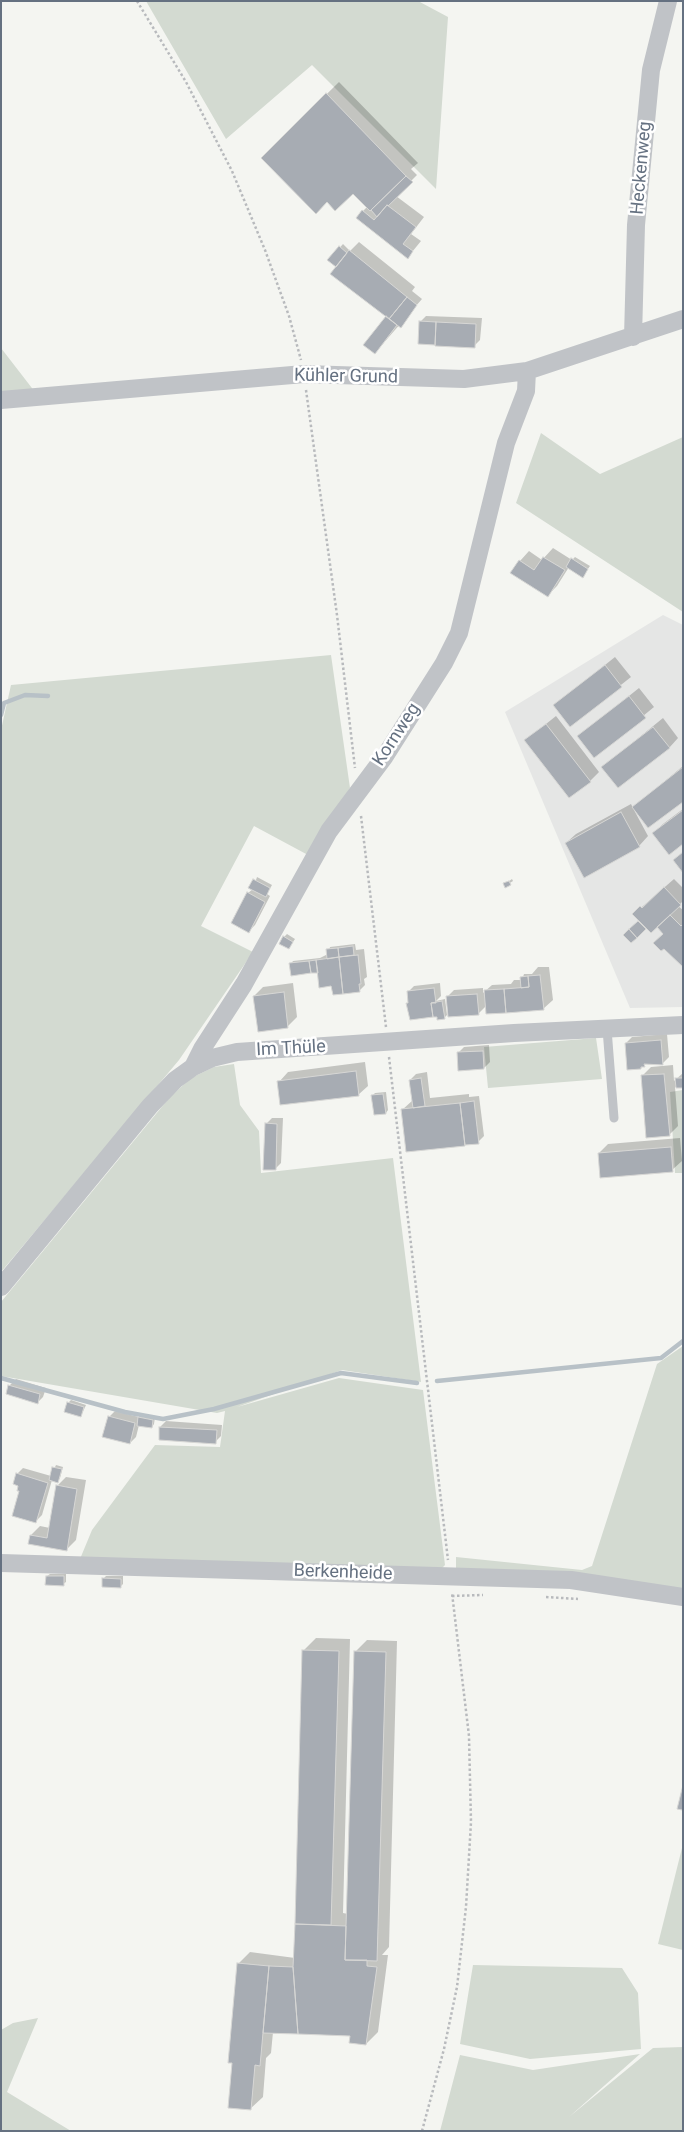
<!DOCTYPE html>
<html>
<head>
<meta charset="utf-8">
<style>
  body { margin:0 }
  #map { position:relative; width:684px; height:2132px; overflow:hidden; background:#f4f5f1; font-family:Roboto,sans-serif }
  canvas { display:block }
  .frame { position:absolute; inset:0; border:2px solid #657181; pointer-events:none }
</style>
</head>
<body>
<div id="map">
<canvas width="684" height="2132"></canvas>
<div class="frame"></div>
</div>
<script>
const g = document.querySelector('canvas').getContext('2d');
g.lineJoin = 'round';
function fill(path, color) { g.fillStyle = color; g.fill(path, 'evenodd'); }
const shape = rows => new Path2D(rows.map(r => 'M' + r).join(''));
function strokePath(path, color, width, dash) { g.strokeStyle = color; g.lineWidth = width; g.lineCap = dash ? 'butt' : 'round'; g.setLineDash(dash || []); g.stroke(path); }
function label(font, color, halo, rows, align = 'center') {
  g.font = font + ' Roboto,sans-serif'; g.lineWidth = 5; g.setLineDash([]); g.textBaseline = 'middle'; g.strokeStyle = halo; g.fillStyle = color; for (const [text, x, y, turn = 0] of rows) {
    g.save(); g.translate(x, y); g.rotate((+turn || 0) * Math.PI / 180); g.textAlign = isNaN(turn) ? turn : align; if (halo) g.strokeText(text, 0, 0); g.fillText(text, 0, 0); g.restore();
  }
}
fill(shape([
  [663,615,683,625,683,1007,630,1008,505,712]
]), '#e5e6e5');
fill(shape([
  [146,1,418,1,448,17,436,189,312,65,226,139],
  [1,348,35,392,1,395],
  [541,433,600,474,683,437,683,612,516,503],
  [331,655,350,788,308,855,254,826,201,926,253,952,179,1060,1,1272,1,730,11,685],
  [596,1038,602,1079,488,1088,484,1047],
  [234,1064,240,1105,259,1131,261,1173,393,1158,421,1382,342,1370,237,1407,339,1378,423,1390,445,1565,440,1570,80,1559,92,1530,155,1445,220,1447,225,1411,217,1413,1,1376,1,1302,170,1097,191,1078,214,1067],
  [683,1090,683,1173,675,1173,670,1092],
  [683,1346,683,1591,456,1570,456,1557,582,1570,592,1566,657,1364],
  [683,1844,683,1950,658,1944],
  [473,1965,622,1968,638,1993,641,2049,530,2059,460,2044],
  [38,2018,7,2092,71,2131,1,2131,1,2030,13,2023],
  [683,2047,683,2131,440,2131,460,2055,533,2070,640,2054,569,2117,653,2048]
]), '#d3dad1');
fill(shape([
  [339,82,418,163,411,169,417,175,396,196,424,217,411,234,421,241,408,257,363,211,367,207,353,192,327,201,262,158],
  [359,242,415,287,412,291,422,299,381,346,387,316,329,260,343,244,350,251],
  [426,316,482,318,480,340,474,346,419,342,420,322],
  [553,548,572,560,575,557,590,566,585,573,569,567,557,586,548,595,520,561,529,551,542,560],
  [615,657,631,677,570,725,555,705],
  [639,688,654,707,594,756,579,736],
  [556,716,599,772,590,781,526,740],
  [663,718,678,738,669,748,603,767],
  [683,766,683,800,634,810,648,836,639,846,584,876,566,843,576,834,631,804,633,808],
  [683,809,683,843,654,833,663,824],
  [257,877,272,885,267,894,270,896,255,925,249,931,248,893,253,889],
  [512,879,513,881,505,886,505,884],
  [674,879,683,888,683,901,678,906,683,910,683,966,665,934,657,926,646,927,631,942,625,935,640,921,634,914],
  [287,934,295,939,291,945,284,937],
  [355,944,356,950,364,949,367,977,364,979,365,985,359,991,332,985,319,970,291,964,293,961,320,958,328,954,330,947],
  [538,967,549,967,553,1000,543,1009,487,1005,478,1014,448,996,454,990,483,988,483,993,492,985,511,984,514,980,522,980,524,974,532,974],
  [293,983,297,1017,288,1026,259,1030,254,996,263,987],
  [440,983,441,996,436,1001,445,999,447,1015,444,1018,408,992,414,986],
  [667,1034,669,1057,663,1063,647,1063,641,1068,626,1043,632,1037],
  [489,1045,490,1062,484,1068,458,1053,464,1047],
  [365,1062,368,1086,358,1095,279,1082,288,1072],
  [673,1065,674,1081,683,1073,683,1086,675,1087,678,1126,669,1135,642,1076,651,1067],
  [427,1072,430,1098,469,1094,469,1097,479,1096,484,1136,478,1142,465,1144,402,1110,413,1100,410,1080,416,1074],
  [386,1092,388,1110,386,1113,373,1095,375,1093],
  [272,1118,283,1118,281,1163,275,1169,266,1124],
  [680,1138,682,1161,672,1170,599,1153,608,1144],
  [16,1379,46,1388,43,1397,37,1403,7,1393,10,1385],
  [71,1400,86,1405,81,1416,68,1403],
  [115,1411,139,1417,142,1415,155,1417,154,1424,152,1427,139,1425,136,1437,130,1443,109,1417],
  [166,1421,222,1425,221,1436,215,1442,160,1427],
  [56,1465,63,1467,60,1478,58,1481,52,1480,42,1515,36,1521,20,1490,17,1474,23,1468,51,1476],
  [66,1477,86,1480,76,1540,67,1549,31,1535,40,1526,50,1528,57,1486],
  [50,1574,66,1574,66,1582,63,1584,47,1576],
  [106,1576,123,1576,123,1584,120,1587,104,1578],
  [316,1638,350,1639,343,1913,348,1914,355,1652,367,1640,397,1641,389,1947,382,1955,388,1955,378,2032,366,2044,351,2034,273,2032,271,2053,266,2058,263,2097,250,2109,238,1964,250,1952,295,1958,303,1651]
]), '#0003');
strokePath(shape([
  [1,715,4,703,25,695,48,696],
  [1,1378,125,1412,163,1419,214,1409,341,1373,417,1383],
  [437,1381,661,1358,683,1341]
]), '#b8c1c7', 4.5);
const building = shape([
  [326,93,406,176,370,211,353,194,335,211,327,202,316,214,261,158,326,93],
  [406,176,413,182,388,206,387,205,377,217,371,210,406,176],
  [387,205,416,227,403,244,413,251,408,259,356,218,362,210,374,220,387,205],
  [339,246,347,253,336,267,327,260,339,246],
  [349,250,407,297,389,319,330,274,349,250],
  [407,297,417,305,401,328,389,319,407,297],
  [386,316,397,325,375,354,363,345,386,316],
  [419,321,436,322,435,345,418,344,419,321],
  [436,322,476,324,475,348,435,346,436,322],
  [543,557,565,570,548,597,510,573,519,560,534,570,543,557],
  [571,558,588,569,583,578,566,567,571,558],
  [605,665,622,687,570,727,553,705,605,665],
  [629,696,646,718,594,758,577,736,629,696],
  [546,724,591,782,569,798,524,740,546,724],
  [653,727,670,748,618,788,601,767,653,727],
  [683,767,683,802,648,828,632,807,683,767],
  [683,810,683,844,669,855,652,833,683,810],
  [621,812,640,847,584,878,565,843,621,812],
  [683,852,683,873,673,860,683,852],
  [253,879,270,888,266,897,248,888,253,879],
  [509,881,511,885,505,888,503,883,509,881],
  [664,887,681,905,651,933,632,914,640,906,642,908,664,887],
  [247,892,265,902,249,933,231,923,247,892],
  [670,915,681,926,683,924,683,967,664,949,661,951,653,943,663,934,657,927,670,915],
  [638,921,646,929,637,938,629,929,638,921],
  [629,929,637,938,631,943,623,935,629,929],
  [283,936,293,942,289,949,279,944,283,936],
  [353,946,354,955,339,957,338,948,353,946],
  [338,948,339,957,327,959,326,949,338,948],
  [358,955,361,984,359,984,360,992,343,994,339,957,358,955],
  [339,957,343,994,333,995,331,986,319,988,316,960,339,957],
  [316,960,318,973,311,973,309,961,316,960],
  [309,961,311,973,291,976,289,963,309,961],
  [540,975,544,1010,506,1013,504,989,529,987,528,976,540,975],
  [528,976,529,987,521,988,520,977,528,976],
  [434,988,436,1003,431,1003,433,1017,410,1020,406,1003,408,1003,407,991,434,988],
  [504,989,506,1013,486,1014,484,990,504,989],
  [284,992,288,1028,258,1032,253,996,284,992],
  [477,994,479,1015,448,1017,446,996,477,994],
  [442,1001,445,1019,437,1020,437,1017,433,1017,431,1003,442,1001],
  [661,1040,663,1065,644,1064,645,1067,641,1067,641,1069,627,1070,625,1043,661,1040],
  [483,1051,484,1069,458,1071,457,1052,483,1051],
  [356,1071,359,1096,280,1105,277,1081,356,1071],
  [664,1074,670,1136,646,1138,641,1075,664,1074],
  [421,1078,425,1106,413,1108,409,1080,421,1078],
  [675,1078,683,1078,683,1088,676,1088,675,1078],
  [383,1094,386,1114,374,1115,371,1095,383,1094],
  [474,1101,479,1144,465,1145,460,1103,474,1101],
  [460,1103,465,1146,406,1152,401,1109,460,1103],
  [265,1123,277,1124,276,1170,263,1170,265,1123],
  [671,1147,673,1172,600,1178,598,1153,671,1147],
  [8,1385,40,1394,38,1404,6,1394,8,1385],
  [67,1402,84,1407,81,1417,64,1412,67,1402],
  [108,1416,135,1423,130,1444,102,1437,108,1416],
  [138,1417,153,1420,152,1428,137,1426,138,1417],
  [159,1427,217,1430,216,1444,159,1440,159,1427],
  [52,1467,62,1469,58,1483,49,1480,52,1467],
  [16,1473,48,1483,36,1523,12,1516,19,1491,17,1491,18,1486,13,1484,16,1473],
  [56,1485,77,1489,67,1551,28,1544,30,1535,47,1538,56,1485],
  [46,1576,64,1576,64,1586,45,1585,46,1576],
  [102,1578,121,1579,121,1588,102,1587,102,1578],
  [302,1650,339,1651,331,1925,295,1924,302,1650],
  [354,1651,386,1652,377,1961,345,1960,354,1651],
  [683,1785,683,1807,682,1810,677,1809,683,1785],
  [295,1924,346,1926,345,1960,367,1960,367,1966,377,1967,366,2045,349,2043,350,2036,298,2034,293,1967,295,1924],
  [237,1963,269,1966,260,2066,255,2065,251,2110,228,2108,232,2063,228,2063,237,1963],
  [269,1966,293,1967,298,2034,263,2033,269,1966]
]);
fill(building, '#a7acb3');
strokePath(building, '#d6d6d4', 1);
strokePath(shape([
  [137,1,186,82,232,171,265,250,289,316,301,360],
  [306,390,337,615,355,768],
  [361,816,386,1027],
  [389,1057,448,1560],
  [452,1596,483,1595],
  [546,1597,578,1599],
  [422,2131,444,2049,457,1987,466,1907,471,1822,469,1736,452,1593]
]), '#b8babd', 2.5, [2.5, 2.5]);
strokePath(shape([
  [607,1029,614,1118]
]), '#c0c3c7', 9);
strokePath(shape([
  [633,337,636,225,651,70,668,1],
  [1,400,304,374,464,379,527,371,683,319],
  [193,1067,202,1049,244,984,329,831,385,756,444,663,459,633,506,443,526,391,527,371],
  [1,1287,150,1106,175,1080,193,1067,212,1058,237,1052,514,1033,683,1025],
  [1,1563,571,1580,683,1597]
]), '#c0c3c7', 18);
label('18px', '#657181', '#fff', [
  ["Heckenweg",642,168,-85],
  ["Kühler Grund",346,377,1],
  ["Kornweg",397,735,-57],
  ["Im Thüle",291,1049,-3],
  ["Berkenheide",343,1573,2]
]);
</script>
</body>
</html>
